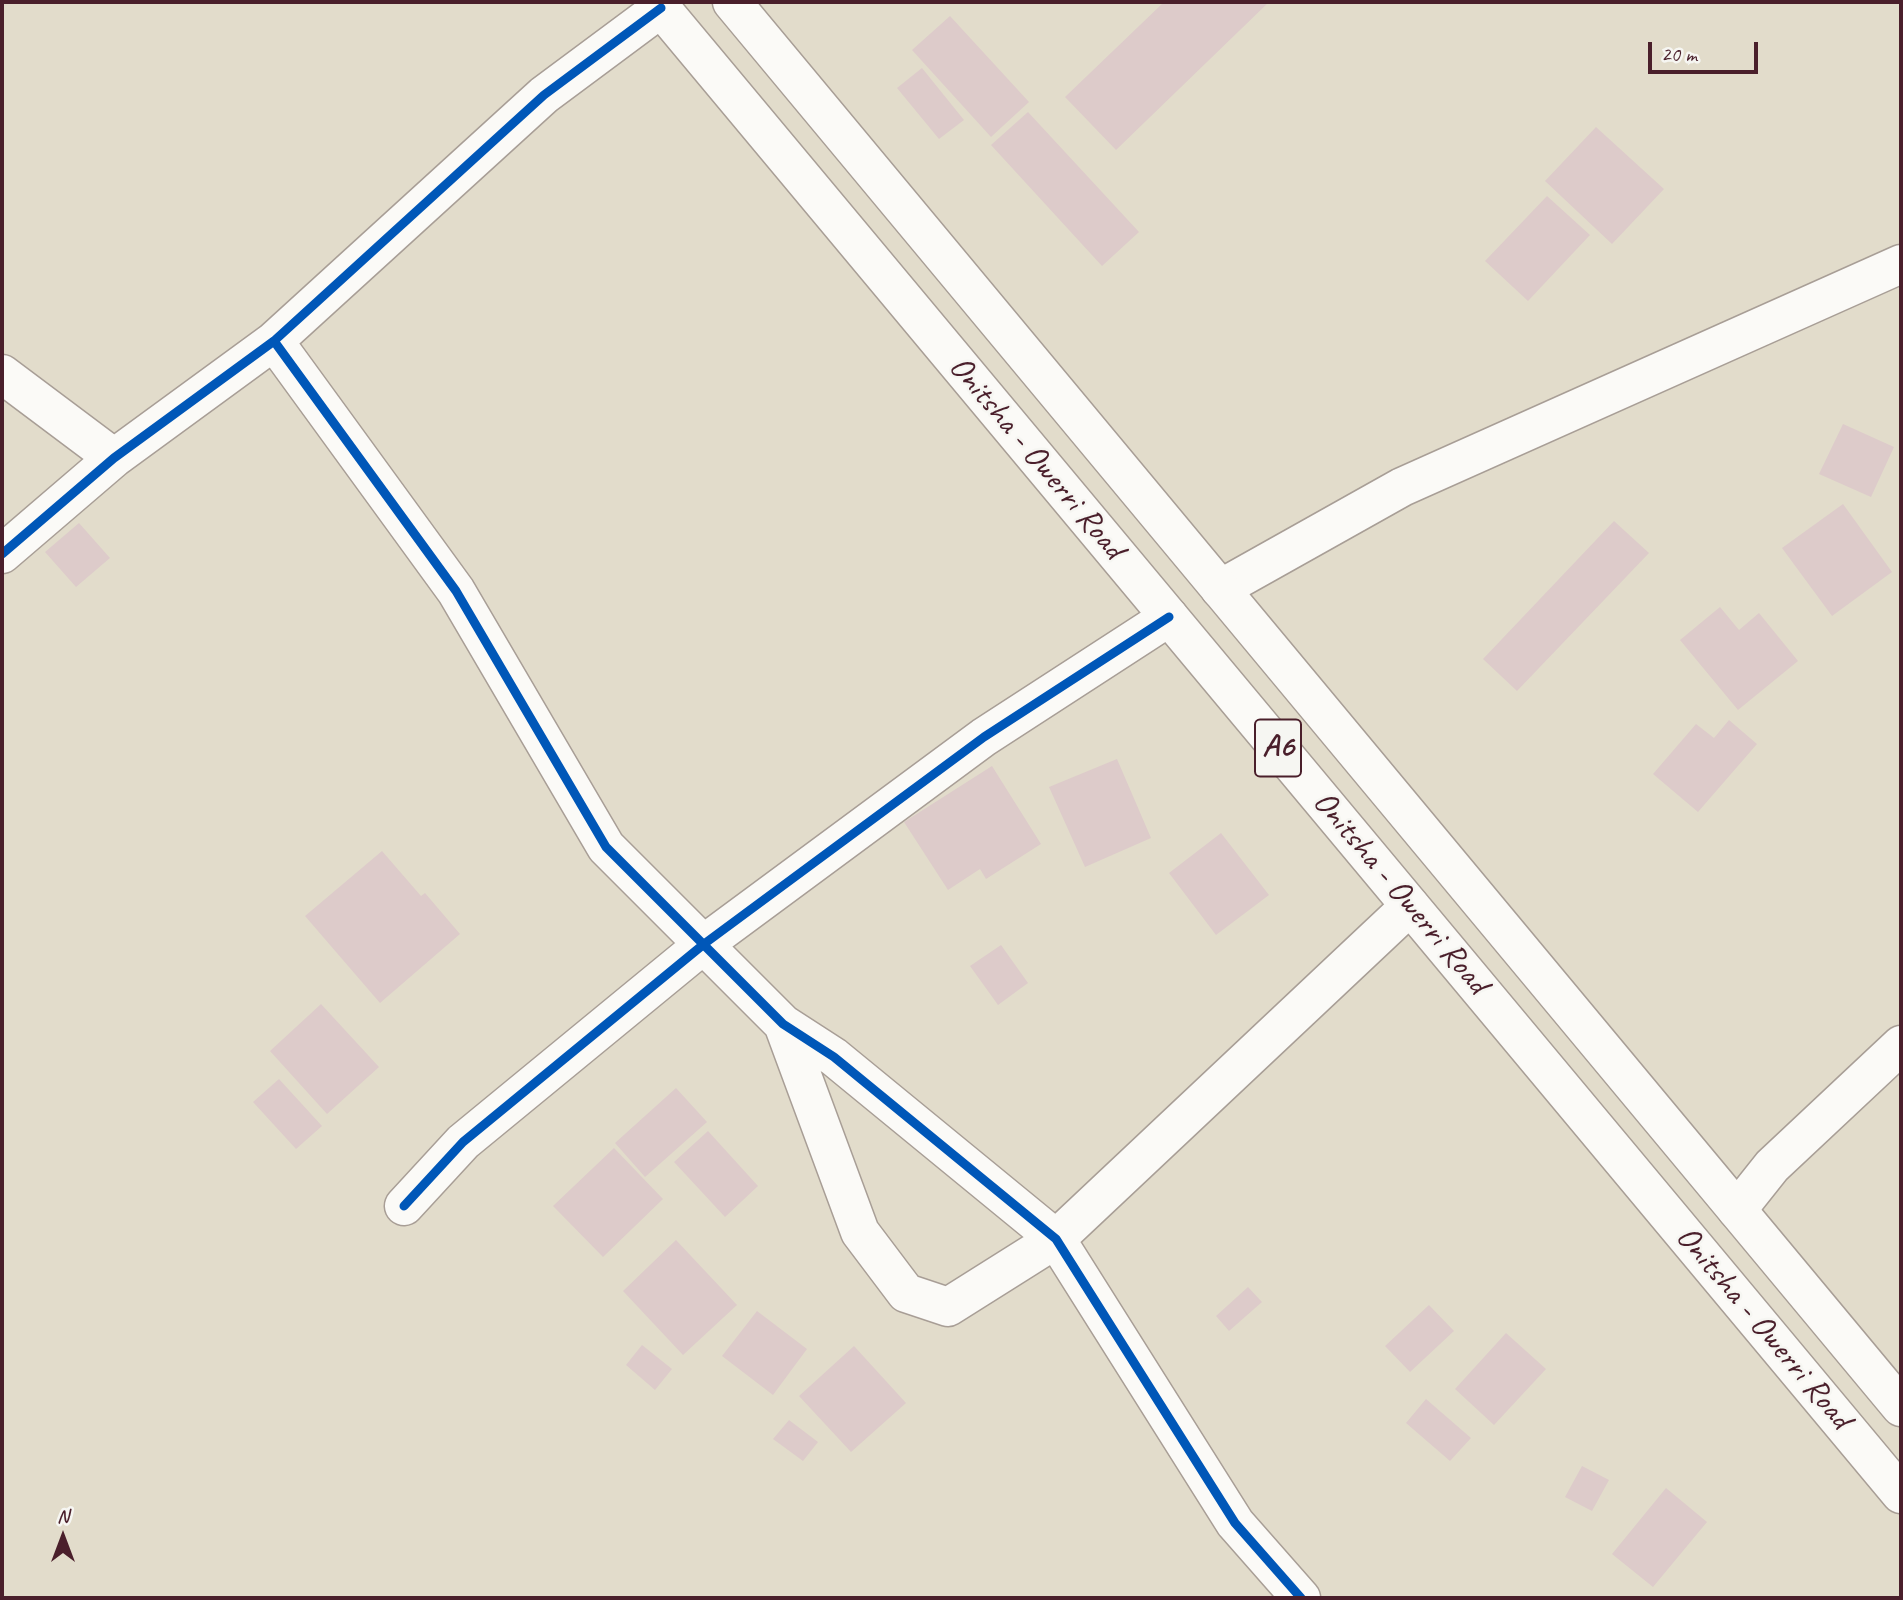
<!DOCTYPE html>
<html>
<head>
<meta charset="utf-8">
<style>
  body { margin:0 }
  #map { position:relative; width:1903px; height:1600px; overflow:hidden; background:#e2dccb; font-family:Caveat,sans-serif }
  canvas { display:block }
  .frame { position:absolute; inset:0; border:4px solid #4a1f2b; pointer-events:none }
  .north { position:absolute; left:28px; top:1502px; width:70px; height:70px; -webkit-text-stroke:5px #f6f6f2; paint-order:stroke; rotate:0deg; font-size:19px; font-weight:700; line-height:28px; text-align:center; color:#4a1f2b }
  .north::after { content:''; display:block; margin:auto; width:24px; height:32px; background:#4a1f2b; clip-path:polygon(50% 0,100% 100%,50% 72%,0 100%) }
  .scale { position:absolute; left:1648px; top:42px; width:110px; height:32px; box-sizing:border-box; border:4px solid #4a1f2b; border-top:0; padding-left:9px; font-size:21px; line-height:24px; white-space:nowrap; color:#4a1f2b; -webkit-text-stroke:5px #f6f6f2; paint-order:stroke }
</style>
</head>
<body>
<div id="map">
<canvas width="1903" height="1600"></canvas>
<div class="frame"></div>
<div class="north">N</div>
<div class="scale">20 m</div>
</div>
<script>
const g = document.querySelector('canvas').getContext('2d');
g.lineJoin = 'round';
function fill(path, color) { g.fillStyle = color; g.fill(path, 'evenodd'); }
const shape = rows => new Path2D(rows.map(r => 'M' + r).join(''));
function strokePath(path, color, width, dash) { g.strokeStyle = color; g.lineWidth = width; g.lineCap = dash ? 'butt' : 'round'; g.setLineDash(dash || []); g.stroke(path); }
function label(font, color, halo, rows, align = 'center') {
  g.font = font + ' Caveat,sans-serif'; g.lineWidth = 5; g.setLineDash([]); g.textBaseline = 'middle'; g.strokeStyle = halo; g.fillStyle = color; for (const [text, x, y, turn = 0] of rows) {
    g.save(); g.translate(x, y); g.rotate((+turn || 0) * Math.PI / 180); g.textAlign = isNaN(turn) ? turn : align; if (halo) g.strokeText(text, 0, 0); g.fillText(text, 0, 0); g.restore();
  }
}
fill(shape([
  [1164,2,1269,2,1116,150,1065,97],
  [950,16,1029,102,991,137,912,50],
  [922,68,964,120,939,139,897,88],
  [1028,112,1139,232,1102,266,991,145],
  [1596,127,1664,189,1612,244,1545,181],
  [1547,196,1590,235,1528,301,1485,261],
  [1843,424,1894,447,1871,497,1819,474],
  [1843,504,1892,572,1832,616,1782,548],
  [1614,521,1649,553,1517,691,1483,659],
  [79,523,110,558,76,587,45,552],
  [1720,607,1739,630,1759,613,1798,661,1738,710,1680,640],
  [1729,720,1757,744,1698,812,1653,774,1696,724,1714,738],
  [1117,759,1151,838,1085,867,1049,787],
  [992,766,1041,844,986,879,980,869,948,890,904,822],
  [1221,833,1269,895,1216,935,1169,873],
  [382,851,421,896,425,893,460,934,380,1003,305,916],
  [1001,945,1028,983,998,1005,970,966],
  [321,1004,379,1067,327,1114,270,1051],
  [279,1079,322,1126,296,1149,253,1102],
  [676,1088,707,1122,645,1177,615,1143],
  [708,1131,758,1186,725,1217,674,1162],
  [614,1148,663,1199,603,1257,553,1206],
  [676,1240,737,1305,683,1355,623,1291],
  [1248,1287,1262,1302,1229,1331,1216,1316],
  [1429,1305,1454,1331,1410,1372,1385,1346],
  [757,1311,807,1349,773,1395,722,1356],
  [1506,1333,1546,1369,1494,1425,1455,1389],
  [642,1345,672,1369,655,1390,626,1365],
  [854,1346,906,1403,851,1452,799,1396],
  [1426,1399,1471,1438,1450,1461,1406,1423],
  [789,1420,818,1442,803,1461,773,1439],
  [1582,1466,1609,1480,1592,1511,1565,1497],
  [1666,1488,1707,1522,1653,1587,1612,1554]
]), '#ddcbca');
const minor = shape([
  [274,341,456,591,606,847,783,1024,834,1057,1056,1239,1235,1523,1301,1598],
  [2,374,114,458],
  [2,554,114,458,274,341,544,95,661,8],
  [1220,589,1402,487,1901,264],
  [783,1024,860,1232,906,1293,948,1307,1056,1239,1410,906],
  [404,1206,463,1142,704,944,984,737,1169,617],
  [1737,1210,1772,1166,1901,1045]
]);
const highway = shape([
  [656,2,1901,1494],
  [732,2,1901,1407]
]);
strokePath(minor, '#a89e96', 41);
strokePath(highway, '#a89e96', 41);
strokePath(minor, '#fbfaf7', 38);
strokePath(highway, '#fbfaf7', 38);
strokePath(shape([
  [274,341,456,591,606,847,783,1024,834,1057,1056,1239,1235,1523,1301,1598],
  [2,554,114,458,274,341,544,95,661,8],
  [404,1206,463,1142,704,944,984,737,1169,617]
]), '#0057b8', 9);
for (const [x, y, w] of [
  [1278,748,46]
]) { const box = new Path2D(); box.roundRect(x - w / 2, y - 28.5, w, 57, 5); g.fillStyle = '#f6f6f2'; g.fill(box); strokePath(box, '#4a1f2b', 2); }
label('bold 32px', '#4a1f2b', null, [
  ["A6",1278,748]
]);
label('33px', '#4a1f2b', '#f6f6f2', [
  ["Onitsha - Owerri Road",1036,458,50],
  ["Onitsha - Owerri Road",1400,893,50],
  ["Onitsha - Owerri Road",1763,1328,50]
]);
</script>
</body>
</html>
